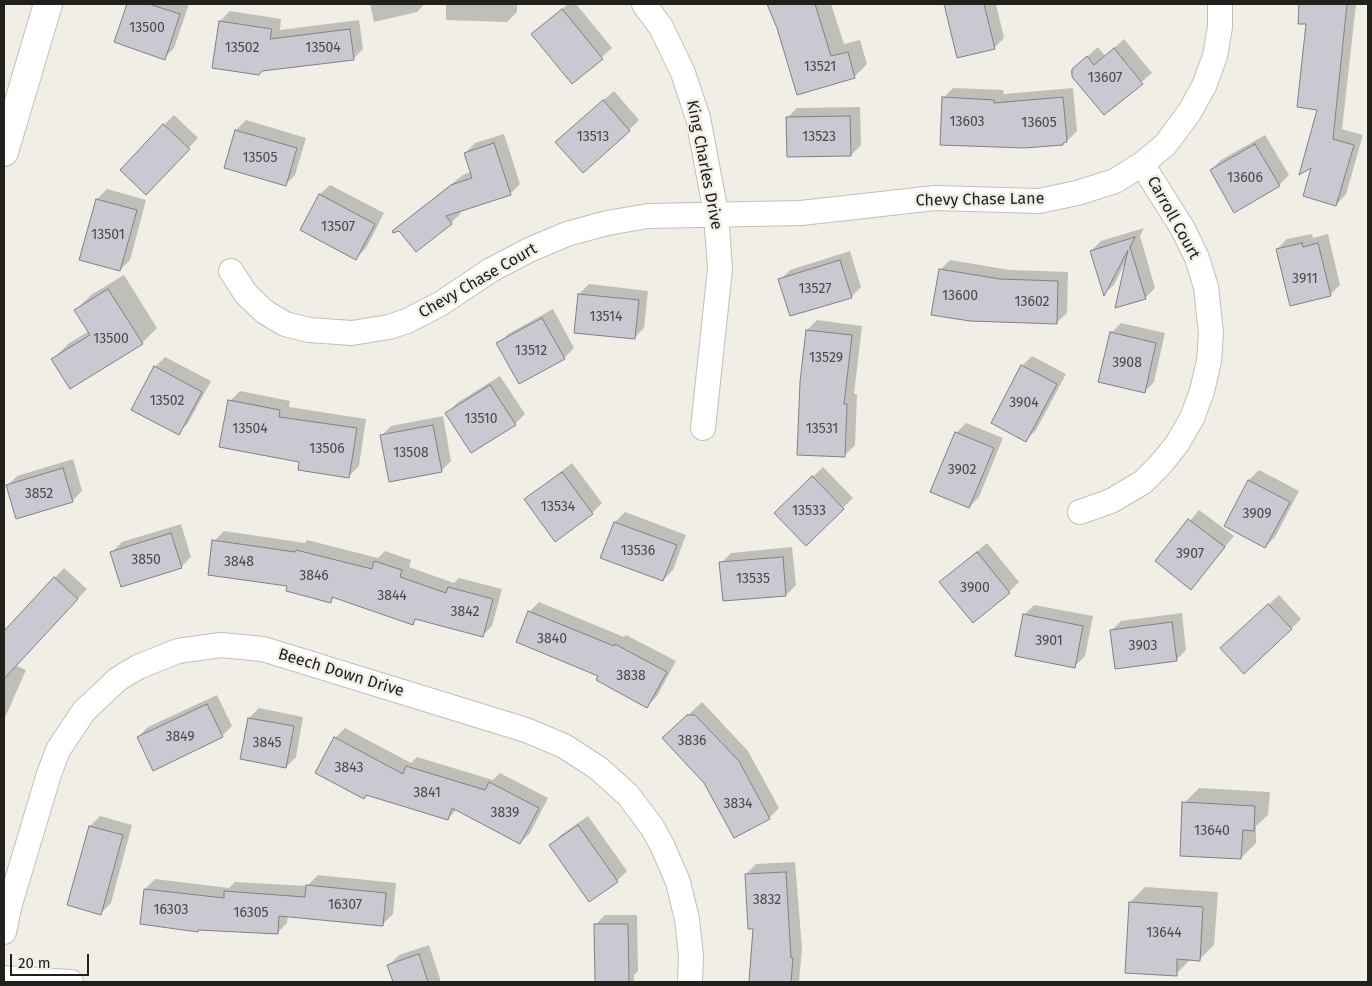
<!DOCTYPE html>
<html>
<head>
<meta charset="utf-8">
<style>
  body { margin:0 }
  #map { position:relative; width:1372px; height:986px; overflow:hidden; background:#f1eee6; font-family:"Fira Sans",sans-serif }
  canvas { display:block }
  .frame { position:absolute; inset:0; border:5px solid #21201d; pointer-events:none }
  .scale { position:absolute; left:10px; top:954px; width:79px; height:22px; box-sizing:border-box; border:2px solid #21201d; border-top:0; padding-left:6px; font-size:15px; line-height:18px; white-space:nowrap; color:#21201d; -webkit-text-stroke:4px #f1eee6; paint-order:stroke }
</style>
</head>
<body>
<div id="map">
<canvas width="1372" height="986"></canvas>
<div class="frame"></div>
<div class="scale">20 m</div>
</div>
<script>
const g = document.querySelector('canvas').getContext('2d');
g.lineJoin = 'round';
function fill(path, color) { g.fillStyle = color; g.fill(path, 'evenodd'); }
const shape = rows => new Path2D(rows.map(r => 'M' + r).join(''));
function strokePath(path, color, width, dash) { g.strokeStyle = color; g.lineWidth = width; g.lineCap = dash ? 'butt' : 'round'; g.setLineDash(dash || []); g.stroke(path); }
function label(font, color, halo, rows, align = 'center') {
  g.font = font + ' "Fira Sans",sans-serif'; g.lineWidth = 5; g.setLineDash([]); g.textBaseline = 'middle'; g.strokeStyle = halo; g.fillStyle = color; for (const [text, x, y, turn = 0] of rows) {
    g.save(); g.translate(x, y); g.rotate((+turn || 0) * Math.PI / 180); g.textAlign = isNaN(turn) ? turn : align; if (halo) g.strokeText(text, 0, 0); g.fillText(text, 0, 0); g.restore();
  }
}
fill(shape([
  [128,4,189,4,174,48,164,58,115,41],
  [370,4,425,4,417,12,374,22],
  [446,4,517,4,517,12,507,22,446,20],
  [568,4,576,4,612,48,572,83,533,34],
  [768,4,831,4,844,44,860,40,867,64,855,76,798,93,779,28],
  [945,4,996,4,1004,38,994,48,958,56],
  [1300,4,1356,4,1342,129,1363,135,1346,194,1336,205,1313,165,1319,109,1307,23,1299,23],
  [230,11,281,19,280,30,359,20,363,49,353,59,262,70,220,21],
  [1124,39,1152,73,1104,114,1070,72,1098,47,1105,56],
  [953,88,1004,90,1003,94,1073,88,1077,131,1067,141,943,98],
  [614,91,639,120,629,130,567,132],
  [860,107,861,145,851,155,787,118,797,108],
  [174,115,198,138,156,183,164,125],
  [246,120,306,138,295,175,285,185,236,130],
  [504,134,520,184,510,194,459,211,461,213,451,223,393,231,463,175,471,172,465,153,475,143],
  [1265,135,1289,175,1279,185,1211,170,1221,160],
  [330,185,384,213,366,248,356,258,302,229,320,194],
  [107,189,146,200,130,260,120,270,97,199],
  [1144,228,1140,236,1155,288,1145,298,1126,261,1114,285,1104,294,1091,251,1101,241],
  [1312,234,1313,238,1328,234,1340,285,1330,295,1277,249,1287,239],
  [850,251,861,287,851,297,780,280,790,270],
  [950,260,1010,270,1068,272,1067,313,1056,323,940,270],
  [124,275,157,328,142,343,53,359,68,344,89,331,76,310,91,295],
  [589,284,648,291,644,328,634,338,579,294],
  [553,309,574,348,564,358,498,344,508,334],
  [817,320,862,326,854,394,857,394,855,445,845,455,807,330],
  [1121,323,1165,333,1154,382,1144,392,1111,333],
  [1032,356,1066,374,1036,430,1026,440,1022,366],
  [165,357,211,381,188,423,178,433,155,367],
  [500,376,525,414,515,424,447,413,457,403],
  [240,391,290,401,289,407,366,419,359,466,349,476,300,461,230,401],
  [443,416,451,461,441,471,381,436,391,426],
  [966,423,1003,438,979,497,969,507,956,433],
  [73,459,82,491,72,501,7,486,17,476],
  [572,463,602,503,592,513,526,499],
  [823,467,853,498,806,544,776,513],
  [1259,470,1299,491,1275,537,1265,547,1225,526,1249,480],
  [1199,510,1234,536,1191,588,1156,561],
  [625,512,686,535,673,570,663,580,615,522],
  [181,524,191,557,181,567,112,552,122,542],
  [224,531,305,543,307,540,378,558,385,551,411,560,409,567,454,583,459,578,502,589,492,626,482,636,417,618,413,623,335,597,330,601,289,585,214,541],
  [987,543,1019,582,1009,592,941,582],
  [792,547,796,585,786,595,721,563,731,553],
  [64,568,87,589,23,657,4,639,4,633],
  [1279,595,1301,619,1291,629,1232,638],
  [539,602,624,637,626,635,676,661,657,696,647,706,600,676,529,612],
  [1034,605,1093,616,1085,656,1075,666,1024,615],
  [1182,613,1186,650,1176,660,1111,631,1121,621],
  [4,660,26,670,4,720],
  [217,695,232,726,222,736,138,737,148,727],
  [702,702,748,751,779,808,769,818,674,728],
  [259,708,303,717,296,757,286,767,249,718],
  [345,728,411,763,417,757,493,780,500,773,548,798,530,833,520,843,457,809,448,819,367,794,364,798,335,738],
  [1199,788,1270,792,1268,815,1256,826,1256,843,1241,858,1184,803],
  [100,816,132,825,111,903,101,913,90,826],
  [588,816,627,871,617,881,551,845,561,835],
  [795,862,802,948,799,982,750,982,755,928,746,874,756,864],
  [318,875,396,883,393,914,383,924,288,915,287,923,277,933,198,930,145,889,155,879,229,888,235,882,307,886],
  [1145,887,1218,892,1214,945,1199,960,1191,959,1176,974,1130,902],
  [605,915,637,915,638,971,634,975,634,982,596,982,595,925],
  [429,945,441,982,395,982,389,965,399,955]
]), '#0003');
const building = shape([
  [127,4,149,4,180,14,165,60,114,42,127,4],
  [767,4,815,4,831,56,848,52,855,78,797,95,777,28,767,4],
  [944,4,984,4,995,49,957,58,944,4],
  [1299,4,1347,4,1333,139,1354,145,1336,206,1303,196,1311,168,1299,175,1317,110,1297,107,1306,24,1298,24,1299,4],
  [562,9,603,59,572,84,531,34,562,9],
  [219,21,272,29,270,39,350,29,354,60,262,71,259,75,212,68,219,21],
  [1114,48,1143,84,1104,115,1072,77,1072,69,1087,56,1094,65,1114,48],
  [942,97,994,100,994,103,1063,97,1067,142,1063,143,1063,145,1024,148,940,145,942,97],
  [603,100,630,131,583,173,555,142,603,100],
  [850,116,851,156,787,157,786,117,850,116],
  [163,124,190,149,146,195,120,170,163,124],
  [235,130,297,148,286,186,224,168,235,130],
  [494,143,511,195,446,216,452,224,416,252,399,231,393,233,392,231,451,185,472,178,464,153,494,143],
  [1255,144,1280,186,1234,213,1210,170,1255,144],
  [319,194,375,224,356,260,300,230,319,194],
  [96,199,137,210,120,271,79,260,96,199],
  [1135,237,1130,247,1146,299,1115,308,1128,250,1104,296,1090,251,1135,237],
  [1302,243,1303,247,1318,243,1331,296,1290,306,1276,249,1302,243],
  [840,260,852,298,790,316,778,279,840,260],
  [939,269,1000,279,1058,281,1057,324,970,321,931,315,939,269],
  [108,289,143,344,70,389,51,359,90,335,74,310,108,289],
  [578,294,639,300,635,339,574,333,578,294],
  [542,318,565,359,519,384,496,343,542,318],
  [806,330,852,335,844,404,847,404,845,457,797,455,800,382,806,330],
  [1110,332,1156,343,1145,393,1098,382,1110,332],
  [1021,365,1057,384,1026,442,991,423,1021,365],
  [154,366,202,392,179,435,131,410,154,366],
  [490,385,516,425,471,453,445,413,490,385],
  [228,400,280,410,279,417,357,428,349,478,298,470,299,462,219,447,228,400],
  [433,425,442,472,389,482,380,435,433,425],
  [955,432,994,448,969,508,930,492,955,432],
  [63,468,73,502,16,519,6,485,63,468],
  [562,472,593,514,555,542,524,499,562,472],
  [812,476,844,509,806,546,774,513,812,476],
  [1248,480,1290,502,1265,548,1224,526,1248,480],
  [1188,519,1225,547,1191,590,1155,561,1188,519],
  [614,522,677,545,663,581,600,558,614,522],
  [171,533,182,568,121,587,110,552,171,533],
  [212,540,295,552,296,550,372,569,374,561,402,570,400,577,446,593,448,587,493,599,483,637,415,619,413,625,332,597,331,603,286,591,287,586,208,575,212,540],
  [977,552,1010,593,973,623,939,582,977,552],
  [783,557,786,596,723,601,719,562,783,557],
  [54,577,78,599,4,679,4,631,54,577],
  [1268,604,1292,629,1244,674,1220,648,1268,604],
  [528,611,614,646,615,644,667,672,647,708,596,680,598,676,516,642,528,611],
  [1023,614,1083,626,1075,668,1015,656,1023,614],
  [1172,622,1177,661,1115,669,1110,630,1172,622],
  [207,704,223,737,153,771,137,737,207,704],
  [687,715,695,715,739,761,770,819,734,838,704,783,662,738,687,715],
  [248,718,294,726,286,768,240,759,248,718],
  [334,737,403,774,406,766,485,790,489,782,539,808,520,844,452,808,448,820,366,795,364,799,315,773,334,737],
  [1182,802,1255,806,1254,831,1243,830,1241,859,1180,856,1182,802],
  [578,825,618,882,589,902,549,845,578,825],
  [89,826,123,835,101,915,67,905,89,826],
  [786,872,791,958,793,958,791,982,749,982,753,929,748,929,745,874,786,872],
  [306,885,386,893,383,926,279,916,278,934,198,930,198,932,140,924,144,889,224,898,224,891,305,897,306,885],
  [1129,902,1203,907,1200,961,1177,959,1177,976,1125,973,1129,902],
  [594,924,628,924,629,982,595,982,594,924],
  [419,954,428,982,393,982,387,965,419,954]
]);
fill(building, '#cac9d1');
strokePath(building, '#807f86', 1);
const street = shape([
  [644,4,661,27,683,73,698,118,716,213,720,269,703,428],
  [231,271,246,294,265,312,285,324,309,330,352,333,389,327,407,321,440,304,491,270,529,250,567,234,607,223,648,216,801,213,935,198,1039,201,1077,193,1115,181,1142,164,1165,145,1189,113,1204,86,1215,56,1220,27,1220,4],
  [1080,512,1111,501,1143,482,1160,465,1177,444,1192,418,1202,391,1209,361,1211,333,1206,287,1197,258,1183,229,1142,164],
  [4,932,10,904,49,774,58,750,84,711,118,679,138,667,178,651,221,645,263,649,526,730,564,746,598,768,628,795,652,827,662,845,678,882,687,919,691,956,690,982],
  [4,978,71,982]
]);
const secondary = shape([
  [4,152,48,4]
]);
strokePath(street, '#c2bfb8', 26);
strokePath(secondary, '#c2bfb8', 30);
strokePath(street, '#fff', 24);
strokePath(secondary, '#fff', 28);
label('14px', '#4b4a4a', null, [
  ["13500",147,28],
  ["13502",242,48],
  ["13504",323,48],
  ["13521",820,67],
  ["13607",1105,78],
  ["13603",967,122],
  ["13605",1039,123],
  ["13513",593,137],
  ["13523",819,137],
  ["13505",260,158],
  ["13606",1245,178],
  ["13507",338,227],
  ["13501",108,235],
  ["3911",1305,279],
  ["13527",815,289],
  ["13600",960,296],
  ["13602",1032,302],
  ["13514",606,317],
  ["13500",111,339],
  ["13512",531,351],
  ["13529",826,358],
  ["3908",1127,363],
  ["13502",167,401],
  ["3904",1024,403],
  ["13510",481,419],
  ["13504",250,429],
  ["13531",822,429],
  ["13506",327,449],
  ["13508",411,453],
  ["3902",962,470],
  ["3852",39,494],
  ["13534",558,507],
  ["13533",809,511],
  ["3909",1257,514],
  ["13536",638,551],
  ["3907",1190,554],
  ["3850",146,560],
  ["3848",239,562],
  ["3846",314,576],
  ["13535",753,579],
  ["3900",975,588],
  ["3844",392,596],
  ["3842",465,612],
  ["3840",552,639],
  ["3901",1049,641],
  ["3903",1143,646],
  ["3838",631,676],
  ["3849",180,737],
  ["3836",692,741],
  ["3845",267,743],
  ["3843",349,768],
  ["3841",427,793],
  ["3834",738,804],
  ["3839",505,813],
  ["13640",1212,831],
  ["3832",767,900],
  ["16307",345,905],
  ["16303",171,910],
  ["16305",251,913],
  ["13644",1164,933]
]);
label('16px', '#21201d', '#f1eee6', [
  ["King Charles Drive",704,165,79],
  ["Chevy Chase Lane",980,200,-1],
  ["Carroll Court",1173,218,61],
  ["Chevy Chase Court",478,281,-30],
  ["Beech Down Drive",341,673,17]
]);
</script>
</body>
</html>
